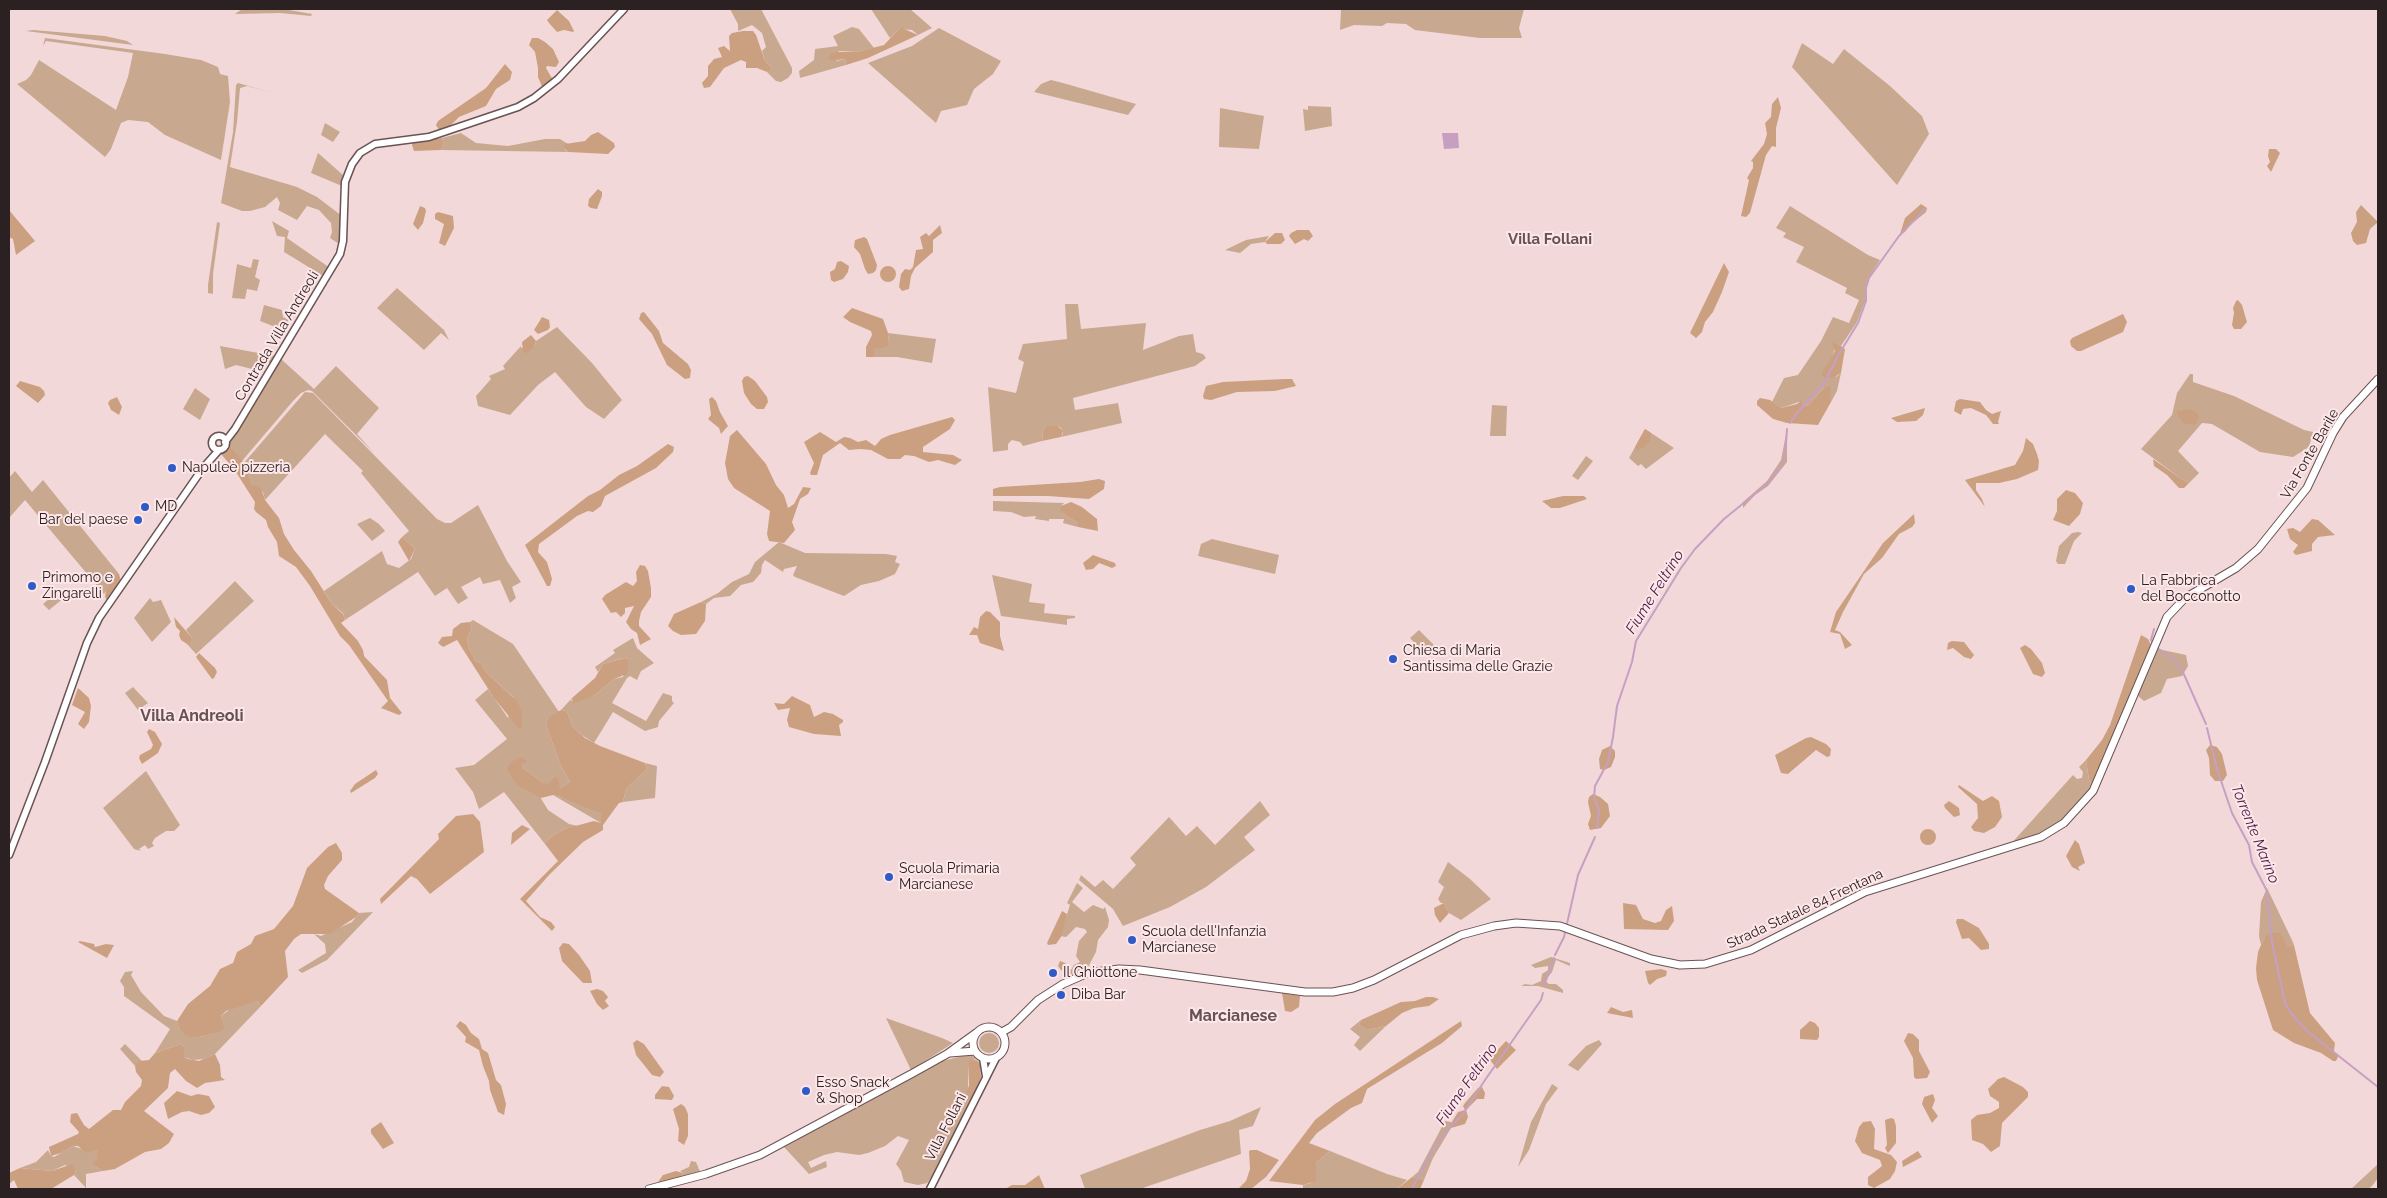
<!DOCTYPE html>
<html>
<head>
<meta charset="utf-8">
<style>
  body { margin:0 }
  #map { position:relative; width:2387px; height:1198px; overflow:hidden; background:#f3d8d9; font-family:Raleway,sans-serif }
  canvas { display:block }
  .frame { position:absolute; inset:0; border:10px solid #2b2122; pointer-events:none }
</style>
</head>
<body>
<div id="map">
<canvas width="2387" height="1198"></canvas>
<div class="frame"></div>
</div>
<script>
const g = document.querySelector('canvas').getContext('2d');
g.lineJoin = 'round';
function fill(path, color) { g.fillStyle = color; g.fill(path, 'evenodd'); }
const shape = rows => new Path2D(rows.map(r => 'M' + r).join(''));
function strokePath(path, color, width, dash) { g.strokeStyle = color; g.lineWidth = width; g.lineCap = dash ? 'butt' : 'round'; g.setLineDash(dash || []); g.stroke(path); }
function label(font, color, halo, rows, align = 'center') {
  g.font = font + ' Raleway,sans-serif'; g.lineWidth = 4; g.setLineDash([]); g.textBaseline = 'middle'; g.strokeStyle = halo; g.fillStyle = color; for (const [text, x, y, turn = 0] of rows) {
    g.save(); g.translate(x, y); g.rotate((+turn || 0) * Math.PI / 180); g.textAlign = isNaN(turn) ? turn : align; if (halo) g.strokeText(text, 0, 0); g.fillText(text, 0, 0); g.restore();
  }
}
fill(shape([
  [242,9,289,10,312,14,311,16,280,13,235,14],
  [730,9,761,9,792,68,792,73,788,78,781,82,776,81,767,72,772,68,765,61,762,51,766,47,762,33,752,25,738,31,738,24],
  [871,9,910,9,932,28,918,35,912,30,899,29,890,38],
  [1341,9,1524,9,1519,28,1522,38,1480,38,1415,30,1406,24,1387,23,1382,26,1354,25,1340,30],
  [852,27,859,29,874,48,857,52,839,51,836,61,845,59,846,65,800,78,799,71,814,60,815,49,838,46,833,36],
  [939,28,1001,61,993,74,974,89,967,105,941,111,936,123,868,63,912,46],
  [33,30,105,36,127,41,133,45,26,31],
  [45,38,165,54,201,60,218,67,220,74,228,76,230,102,221,160,165,135,148,122,128,120,121,123,111,149,105,157,17,84,26,80,31,75,39,60,116,110,128,77,133,53,46,41,43,46],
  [1802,43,1833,64,1844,49,1890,86,1922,116,1929,134,1897,185,1792,67],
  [1051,80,1063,83,1136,104,1128,115,1034,92,1041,84],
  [238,83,273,93,247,86,240,88,237,122,230,167,297,187,317,197,342,216,339,244,330,238,332,232,331,223,319,210,307,206,297,220,278,210,280,203,277,197,265,207,250,211,242,211,221,203,233,132,236,85],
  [1308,106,1331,107,1332,126,1305,131,1303,109,1308,110],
  [1220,108,1264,116,1259,149,1219,147],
  [325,123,340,132,333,142,321,135],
  [461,133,476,143,508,146,545,139,560,139,568,144,565,144,565,150,568,152,441,150,444,144,442,138],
  [318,153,343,175,342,186,311,173],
  [1790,206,1868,255,1880,260,1868,279,1865,290,1866,299,1857,322,1841,346,1837,343,1832,357,1829,361,1836,377,1841,373,1837,391,1831,402,1830,396,1824,388,1807,406,1802,405,1802,401,1781,408,1772,402,1784,378,1798,375,1821,341,1833,317,1849,323,1859,300,1845,293,1847,288,1796,262,1804,247,1783,237,1786,233,1776,228],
  [272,221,289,231,287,238,330,268,325,277,284,252,285,237,277,236],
  [217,222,220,223,213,274,213,294,208,293,208,285],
  [1269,236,1265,242,1251,244,1240,253,1225,250,1246,240],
  [253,259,259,260,255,277,260,280,257,291,247,289,245,299,232,298,237,264,251,268],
  [397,288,444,330,449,340,441,333,424,350,377,308],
  [1065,304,1078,304,1081,329,1146,323,1143,350,1179,336,1193,334,1196,352,1203,354,1206,358,1195,366,1073,398,1075,410,1118,403,1122,423,1061,437,1063,433,1061,428,1058,426,1046,426,1043,431,1042,441,1023,446,1020,442,1012,440,1008,444,1008,450,993,452,988,387,1016,393,1024,362,1018,359,1023,344,1067,339],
  [264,305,282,310,283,317,289,320,283,330,260,321],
  [557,327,592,363,622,400,604,419,586,407,555,372,538,385,510,415,478,406,476,396,491,379,489,376,505,369,503,366,521,346,521,348,534,347,536,341],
  [888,333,936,339,932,363,897,357,874,357,874,349,889,344],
  [220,346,275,356,271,363,260,361,256,370,236,365,225,369],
  [281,359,314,389,336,366,379,408,357,434,374,453,312,391,308,390,301,393,293,401,242,461,233,448,228,446,224,451,242,425],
  [2190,374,2193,374,2193,382,2234,396,2304,430,2313,432,2309,447,2293,457,2260,452,2212,424,2202,423,2178,451,2199,473,2189,483,2180,478,2141,449,2172,415,2177,393],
  [195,388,210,399,200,420,183,409],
  [305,392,313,393,437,519,445,523,451,523,478,505,507,561,521,582,512,587,516,598,510,603,500,580,483,584,480,577,461,587,468,598,458,604,447,588,435,596,418,572,345,620,343,613,332,604,324,591,382,551,387,564,399,568,411,559,415,549,402,537,409,531,361,473,363,471,325,434,265,500,263,492,252,484,243,464],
  [1492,405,1507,406,1506,436,1490,436],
  [1645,429,1674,448,1646,469,1641,464,1638,466,1629,458],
  [1787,429,1787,462,1768,486,1755,495,1743,508,1743,502,1767,481,1781,460],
  [1586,456,1593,461,1578,480,1572,476],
  [15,471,32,492,43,480,119,574,116,574,104,594,25,500,9,518,9,478],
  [993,501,1064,503,1061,506,1062,513,1078,523,1078,527,1063,523,1064,519,1049,519,1049,521,1035,519,1036,516,1024,517,1011,512,993,511],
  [370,518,379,524,385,531,372,541,357,524],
  [2078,532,2082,533,2074,541,2065,564,2058,564,2056,561,2059,546,2072,533],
  [1212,539,1279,555,1275,574,1198,556,1201,544],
  [779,542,805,553,886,554,897,556,895,562,900,564,895,574,879,581,861,585,844,596,795,577,793,575,797,566,784,569,783,572,765,560,762,565,761,573,753,582,741,585,730,596,714,598,706,604,701,602,718,593,732,582,749,574,755,562],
  [992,575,1032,584,1029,602,1045,604,1044,613,1075,616,1075,618,1067,619,1067,625,1001,616],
  [235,581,254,601,196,654,187,644,192,638,186,630],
  [56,593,65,597,49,610,43,604],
  [150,598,153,602,161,600,171,622,152,642,134,618],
  [473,620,513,644,559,712,548,717,546,725,561,766,570,782,560,788,554,776,548,785,542,782,523,768,522,765,524,762,518,760,535,794,539,795,548,810,569,824,578,826,564,829,551,837,545,844,504,792,479,809,473,792,455,768,474,765,507,739,475,700,488,689,508,718,513,697,487,673,481,663,476,661,469,648,467,639,472,627,470,622],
  [1419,630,1434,645,1425,654,1410,638],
  [633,638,637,648,654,663,641,671,637,680,630,676,627,678,612,703,646,721,663,693,672,696,672,701,674,703,659,721,658,727,645,731,613,712,594,743,582,735,572,726,567,711,561,710,572,698,571,701,595,695,614,679,623,677,629,659,623,658,603,664,598,672,595,667,615,653,613,650],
  [2158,649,2186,655,2188,666,2182,676,2167,679,2161,693,2144,701,2137,695,2156,650],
  [133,687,148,703,138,710,125,693],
  [2086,760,2089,780,2093,786,2083,800,2058,824,2035,836,2009,846,2073,775,2077,779,2082,778,2083,772,2079,767],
  [645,763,657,766,655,798,623,802,626,789,647,769],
  [146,771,180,825,174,831,166,831,155,838,152,843,154,846,148,849,145,845,139,849,141,851,134,849,103,808],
  [553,795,573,800,601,814,601,823],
  [1260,801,1270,815,1244,837,1255,850,1206,887,1170,907,1123,926,1113,909,1079,880,1081,875,1095,887,1103,880,1113,889,1136,865,1130,858,1169,817,1186,836,1197,826,1215,845],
  [1448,862,1470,879,1491,899,1461,920,1449,913,1444,903,1441,903,1438,899,1444,887,1438,882],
  [1077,883,1083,888,1072,902,1084,912,1093,905,1103,909,1105,907,1109,920,1108,927,1098,940,1096,952,1088,967,1080,962,1076,956,1079,941,1087,932,1085,929,1076,927,1066,937,1060,936,1070,905,1067,903],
  [2267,888,2292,940,2294,945,2288,948,2283,939,2265,937,2261,945,2259,936,2261,902],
  [373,912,327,960,302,973,298,970,326,953,325,944,314,934,321,936,352,922,359,913],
  [1551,957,1570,963,1570,966,1556,960,1552,972,1545,981,1549,984,1556,984,1563,990,1563,993,1538,986,1521,986,1525,984,1532,985,1541,981,1542,974,1548,970,1548,966,1535,968,1531,965],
  [133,971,131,975,141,992,164,1016,177,1021,179,1029,188,1037,199,1037,215,1033,223,1028,221,1016,233,1007,257,1001,261,1006,215,1054,204,1059,193,1060,184,1057,184,1047,181,1044,155,1053,170,1029,124,996,124,987,120,981,125,972],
  [886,1018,942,1038,953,1043,911,1070],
  [1361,1020,1359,1025,1367,1030,1386,1026,1360,1051,1354,1045,1360,1037,1350,1029],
  '979 1043a10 10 0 1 1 20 0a10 10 0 1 1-20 0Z',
  [1599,1040,1602,1044,1578,1071,1568,1065,1586,1046],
  [125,1044,142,1061,135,1066,120,1049],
  [971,1054,978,1061,974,1059,968,1063,968,1091,972,1101,932,1176,927,1183,918,1185,904,1182,901,1171,896,1164,909,1140,898,1136,885,1146,868,1153,859,1155,837,1152,824,1155,808,1162,811,1168,826,1161,827,1167,809,1174,784,1147,942,1061],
  [1552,1084,1558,1088,1546,1104,1529,1150,1518,1167,1531,1122],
  [1261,1107,1253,1126,1239,1130,1241,1154,1140,1189,1085,1189,1080,1175,1200,1130,1230,1121],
  [1445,1121,1451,1122,1451,1128,1433,1158,1424,1180,1412,1177,1418,1172],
  [73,1146,82,1149,96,1150,98,1156,98,1160,92,1165,103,1171,86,1174,86,1188,74,1175,76,1170,65,1165,52,1171,20,1168,36,1162,48,1150,51,1156,54,1157],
  [1330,1151,1387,1174,1407,1180,1397,1189,1303,1189,1303,1185,1311,1183,1316,1172,1316,1163],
  [691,1161,696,1162,700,1172,682,1178,683,1173,680,1171,689,1167],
  [2378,1164,2378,1178,2372,1186,2368,1189,2351,1189]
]), '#c9a890');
fill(shape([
  [557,10,569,21,574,31,573,32,564,30,557,32,549,23,547,20],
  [902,28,918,35,868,58,846,65,845,59,831,61,828,59,831,54,835,52,857,52,884,45,899,29],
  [743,31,753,31,756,35,765,61,772,68,770,70,767,72,757,68,746,68,746,62,741,60,724,68,710,87,704,88,702,83,708,76,708,66,714,59,722,57,718,48,724,46,730,51,729,36,732,33],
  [532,38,538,38,545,42,553,49,559,62,556,67,547,66,546,68,553,80,543,89,538,77,538,68,535,52,529,45],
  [505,64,512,72,510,80,496,89,486,106,459,117,450,126,439,130,436,125,438,121,486,88],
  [1778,97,1781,108,1776,128,1776,147,1772,146,1766,155,1750,213,1746,217,1741,216,1749,180,1747,178,1753,168,1753,162,1751,161,1764,144,1767,134,1765,123,1771,117,1772,104],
  [598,132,614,143,615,147,608,154,568,152,564,148,565,144,585,141,591,135],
  [442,138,444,144,441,150,414,151,412,145,412,142],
  [2269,149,2276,149,2280,153,2271,172,2267,166,2270,162,2268,156],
  [598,189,602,192,602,196,597,209,591,208,588,206,589,199],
  [1921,204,1927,208,1926,212,1909,226,1905,232,1900,234,1905,218],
  [2361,205,2378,222,2370,229,2366,243,2357,245,2353,241,2351,233,2357,222,2356,212],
  [420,206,425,208,426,211,423,223,418,230,413,224],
  [9,210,35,241,16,255,13,239,9,237],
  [438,212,453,216,454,228,445,246,439,243,444,224,435,219,435,214],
  [940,225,942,233,933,240,933,252,915,268,911,276,909,289,902,291,899,287,901,274,905,269,910,270,913,267,916,250,923,249,920,237,926,233,929,236],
  [1297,230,1309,230,1313,236,1308,241,1304,239,1295,244,1289,236,1291,233],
  [1275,233,1282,233,1285,240,1281,244,1267,244,1265,242],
  [864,237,867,239,877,265,876,270,873,273,868,274,865,269,860,254,854,247,855,240],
  [841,261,849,266,848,272,843,279,834,282,831,280,830,272,835,269,837,262],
  [1724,263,1729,272,1722,292,1713,312,1705,322,1702,332,1696,338,1690,333],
  '880 274a8 8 0 1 1 16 0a8 8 0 1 1-16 0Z',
  [2238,300,2242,305,2247,322,2241,329,2234,329,2232,325,2234,313,2233,308,2236,301],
  [852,308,883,319,888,333,889,344,886,347,874,349,874,357,866,357,866,347,872,335,871,331,850,322,843,317],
  [644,312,659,331,663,343,688,364,691,370,690,378,685,379,667,365,652,334,639,319,641,313],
  [2123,314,2127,322,2123,332,2081,351,2077,351,2071,346,2070,341,2072,338],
  [542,317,549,320,550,327,548,330,538,334,534,330],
  [531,335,536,341,534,347,527,353,523,352,522,342],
  [1833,343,1837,343,1845,349,1841,373,1833,378,1825,378,1822,376,1822,372,1835,351,1832,345],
  [748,376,755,381,767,397,768,402,764,409,757,409,751,404,744,393,742,381,744,377],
  [1284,379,1292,379,1296,386,1275,391,1237,392,1211,400,1204,399,1203,396,1206,386,1223,382],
  [20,381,40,387,44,391,45,395,38,403,16,386],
  [1830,386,1831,402,1818,425,1787,423,1773,419,1757,405,1757,401,1760,398,1770,400,1781,408,1797,404,1802,400,1802,405,1807,406,1824,388],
  [117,397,122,407,119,415,111,410,108,403,110,400],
  [712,397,716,401,720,412,728,426,721,434,719,428,708,419,711,415,709,399],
  [1960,399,1980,402,1986,410,1992,414,2001,411,1998,422,1999,424,1993,424,1986,415,1971,408,1963,409,1961,415,1954,411,1956,401],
  [1925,408,1923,415,1916,421,1897,422,1891,418],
  [2189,409,2197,413,2199,418,2195,425,2183,423,2177,414,2177,411],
  [952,417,955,420,950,429,923,447,923,452,953,455,962,460,955,465,938,460,929,462,914,456,905,455,900,459,888,459,871,450,860,449,849,450,840,443,823,455,817,475,811,475,810,473,814,463,804,442,820,432,836,442,844,437,850,438,858,442,866,440,875,446,881,439,890,435],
  [1046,426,1058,426,1063,431,1061,437,1042,441,1043,431],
  [1645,429,1651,433,1650,441,1643,448,1638,450,1635,447],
  [737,430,766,464,776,485,784,495,788,508,794,504,803,487,811,488,808,494,800,499,792,522,795,530,784,543,769,541,767,534,770,511,734,488,728,479,725,463,730,436],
  [2026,438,2033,444,2037,454,2039,461,2038,470,2017,479,1999,483,1976,483,1976,490,1982,499,1985,507,1965,480,2015,465,2023,451],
  [668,444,674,447,673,452,656,468,605,496,601,506,593,512,588,511,577,516,539,544,538,552,547,562,552,579,550,586,547,586,525,545,588,496,600,490,619,475,637,466],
  [229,446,233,448,242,460,252,484,261,488,265,500,279,518,284,534,294,550,311,571,332,604,343,614,345,620,341,623,358,641,363,650,364,656,387,680,390,698,402,713,399,715,381,708,388,701,349,645,340,636,310,586,296,567,279,556,277,542,268,527,266,520,256,512,254,509,255,502,234,469,221,454],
  [2153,459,2180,478,2189,483,2184,488,2179,488,2167,475,2154,466],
  [1099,479,1105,481,1104,489,1089,499,1048,496,993,496,993,489,1000,487,1080,482],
  [2066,490,2075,493,2083,503,2080,514,2069,526,2053,520,2057,511,2057,499],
  [1563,496,1584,496,1587,499,1560,508,1551,508,1542,501],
  [1071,502,1082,507,1097,519,1098,531,1078,527,1078,523,1062,513,1060,509,1061,506],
  [1914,514,1915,523,1912,527,1899,534,1882,558,1864,574,1843,612,1835,630,1840,632,1852,645,1845,649,1840,634,1830,632,1836,612,1883,543],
  [2312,519,2318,520,2335,535,2318,537,2312,544,2312,551,2296,555,2293,552,2298,545,2290,539,2287,529,2293,528,2300,532],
  [402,537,415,549,409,561,398,542],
  [1093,555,1115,563,1116,566,1112,568,1099,563,1093,569,1086,570,1083,563],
  [640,565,645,566,648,571,651,588,651,597,641,612,639,621,639,626,651,639,640,645,637,633,631,629,626,622,634,606,625,608,625,613,621,617,616,612,611,613,602,599,605,595,626,582,633,586,634,585,637,581,636,572],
  [116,574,119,574,121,581,107,600,105,597,106,590],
  [701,602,706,604,705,621,696,634,681,635,673,631,668,626,674,614],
  [986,611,990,612,1000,622,1000,636,1004,651,980,643,977,635,969,635,974,627,978,629,980,617],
  [174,617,192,638,190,643,187,644,181,640,179,635,180,631,176,627],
  [470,622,472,627,467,639,469,648,476,661,481,663,487,673,517,701,522,711,522,727,520,730,494,698,457,640,443,647,438,643,442,637,452,636,453,629,461,623],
  [2141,635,2148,639,2151,645,2093,786,2089,780,2086,760,2102,740,2110,725],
  [1952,641,1964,642,1974,655,1971,659,1964,657,1953,648,1947,650,1948,643],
  [2025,645,2031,649,2042,663,2045,673,2042,677,2033,674,2020,648],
  [199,653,215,668,217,672,214,678,212,679,196,657],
  [624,658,629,659,627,674,614,679,595,695,573,704,572,698,595,678,603,664],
  [78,688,89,698,91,706,89,722,84,729,78,724,85,712,72,705],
  [792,696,810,705,814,717,824,712,833,714,843,720,843,722,839,725,841,736,814,734,789,727,787,720,790,708,778,710,774,703,784,704],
  [561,710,567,711,572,726,585,738,600,746,645,763,647,769,626,789,623,802,619,803,603,825,603,830,583,842,550,874,526,901,540,917,551,922,555,927,552,931,520,899,558,861,545,844,551,837,564,829,594,821,601,823,601,814,561,797,553,795,541,798,517,785,507,769,511,762,521,757,527,761,522,765,523,768,542,782,548,784,554,776,558,778,560,788,570,782,561,766,546,725,548,717],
  [149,729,155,732,162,744,158,753,142,764,139,758,140,755,151,749,153,745,147,732],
  [1811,737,1826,744,1831,749,1830,756,1827,757,1816,750,1788,774,1781,773,1775,755,1806,738],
  [2210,745,2217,747,2222,754,2227,775,2223,781,2215,781,2210,775,2209,758,2206,750],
  [1610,746,1615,751,1615,757,1611,767,1604,770,1600,769,1599,759,1602,750],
  [376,770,378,774,375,778,351,793,350,791,355,784],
  [1959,785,1983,801,1992,796,1999,801,2002,817,1995,827,1984,833,1974,831,1971,827,1978,818,1977,804,1958,787],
  [1593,794,1600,797,1608,804,1610,816,1601,828,1590,830,1588,824,1591,816,1588,802,1589,797],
  [1949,801,1959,808,1960,815,1958,816,1954,817,1945,808,1944,805],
  [473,814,480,822,484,852,430,894,417,879,411,876,381,904,380,899,439,839,438,834,456,816],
  [522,825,530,829,511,845,512,833],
  '1920 837a8 8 0 1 1 16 0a8 8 0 1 1-16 0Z',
  [2075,840,2079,844,2085,863,2078,867,2080,871,2072,867,2066,856],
  [336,843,342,853,342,860,328,876,324,885,325,889,359,913,356,917,330,934,301,934,294,939,285,951,288,977,261,1006,257,1001,226,1011,221,1016,224,1028,220,1032,199,1037,188,1037,184,1034,179,1029,177,1021,188,1004,210,986,220,969,233,963,237,952,251,944,255,936,274,929,293,906,307,868,328,847],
  [1444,903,1449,913,1440,923,1435,915,1434,908],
  [1623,903,1636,905,1643,919,1655,923,1661,921,1666,910,1672,906,1674,921,1668,930,1624,929],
  [1062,911,1067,914,1061,937,1056,944,1048,945,1047,943],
  [1957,919,1963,919,1979,928,1989,944,1989,949,1981,950,1969,938,1962,939,1956,922],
  [2272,933,2280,933,2288,947,2294,945,2310,1013,2335,1043,2334,1051,2338,1057,2336,1061,2333,1061,2321,1053,2294,1043,2273,1030,2257,980,2256,968,2258,952,2261,945,2265,937],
  [80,941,94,944,95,947,106,944,114,945,107,958,78,942],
  [563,943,569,944,579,955,590,971,592,983,583,983,562,961,559,948],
  [1060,961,1065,963,1071,970,1074,965,1080,962,1088,967,1087,970,1068,977,1069,972,1061,970,1058,966],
  [1661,969,1667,971,1666,976,1657,979,1650,985,1648,983,1645,971],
  [597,989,603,991,608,997,605,1001,609,1006,603,1010,597,1004,590,991],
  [1282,993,1300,996,1299,1007,1291,1012,1285,1011],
  [1426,997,1433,997,1439,999,1429,1006,1414,1008,1402,1013,1386,1026,1367,1030,1359,1025,1361,1020,1401,1002,1415,1001],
  [1611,1007,1623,1012,1632,1010,1633,1018,1607,1013],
  [460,1021,466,1025,471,1033,479,1039,482,1049,488,1053,496,1080,501,1085,506,1104,504,1115,498,1112,490,1090,489,1081,483,1066,479,1050,465,1042,466,1037,456,1026],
  [1461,1021,1462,1026,1442,1043,1367,1089,1362,1103,1351,1108,1317,1133,1309,1143,1330,1151,1316,1163,1316,1181,1303,1185,1269,1181,1315,1120,1335,1104],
  [1810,1021,1815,1023,1819,1028,1819,1037,1817,1040,1800,1039,1800,1030],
  [1908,1033,1913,1034,1919,1040,1919,1051,1930,1072,1927,1078,1916,1079,1914,1077,1913,1058,1904,1041],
  [637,1040,644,1044,664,1072,660,1077,652,1075,636,1055,633,1043],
  [1506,1041,1516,1050,1497,1069,1490,1060,1491,1057],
  [181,1044,184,1047,184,1057,188,1059,199,1061,215,1054,220,1065,221,1077,225,1080,205,1083,197,1088,186,1081,175,1069,170,1073,168,1088,144,1111,174,1134,169,1143,161,1149,145,1152,115,1169,103,1171,92,1165,94,1161,98,1159,96,1150,86,1153,78,1146,73,1146,61,1153,51,1156,49,1147,78,1134,79,1132,70,1122,71,1114,77,1113,84,1125,89,1129,113,1110,121,1110,125,1102,141,1086,142,1080,136,1072,135,1066,139,1061,149,1060,155,1053],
  [971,1059,978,1061,980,1065,981,1077,972,1101,969,1101,966,1095,969,1085,968,1063],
  [2004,1077,2023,1087,2028,1092,2028,1097,2002,1123,2000,1146,1991,1152,1983,1144,1972,1140,1971,1120,1977,1115,1990,1113,1999,1108,1999,1102,1990,1096,1988,1089,1998,1079],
  [662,1086,669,1087,674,1096,672,1100,655,1099,655,1095],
  [1482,1087,1485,1093,1484,1099,1477,1099,1466,1110,1468,1117,1465,1124,1451,1128,1450,1125,1458,1112,1465,1110,1463,1106,1465,1103,1478,1088],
  [177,1091,191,1096,198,1094,209,1096,215,1107,209,1113,201,1115,189,1111,182,1112,168,1119,164,1103],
  [1933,1094,1935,1100,1932,1108,1938,1116,1932,1123,1922,1104,1924,1097],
  [681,1104,685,1107,688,1114,688,1136,684,1145,678,1141,679,1129,673,1109],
  [1891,1118,1894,1119,1896,1126,1896,1143,1888,1153,1885,1148,1887,1145,1885,1120],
  [1871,1121,1875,1129,1874,1149,1891,1155,1897,1162,1895,1171,1890,1179,1874,1188,1868,1185,1868,1177,1882,1166,1880,1160,1862,1153,1855,1141,1859,1127,1863,1122],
  [381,1122,394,1143,383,1149,371,1133,371,1129],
  [1251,1150,1257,1150,1279,1160,1266,1177,1251,1189,1238,1189,1246,1181,1250,1169,1249,1151],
  [1918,1151,1922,1157,1903,1167,1902,1161],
  [72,1164,76,1170,74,1175,51,1189,18,1189,14,1180,9,1184,9,1173,20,1168,52,1171],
  [676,1171,683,1173,682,1178,659,1184,658,1182,663,1175],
  [1039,1175,1045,1189,1005,1189,1012,1185,1025,1185],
  [1412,1177,1424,1180,1420,1189,1397,1189]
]), '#cba080');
fill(shape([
  [1442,133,1458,133,1459,148,1444,149]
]), '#c79fc2');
strokePath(shape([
  [1790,423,1797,413,1824,383,1839,354,1858,323,1866,301,1866,288,1869,278,1899,236,1925,209],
  [2153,643,2151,640,2154,629],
  [2156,647,2174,660,2182,670,2206,724],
  [2207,728,2217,769,2232,813,2249,845,2252,862,2267,891,2272,942,2285,1003,2290,1012,2307,1031,2378,1087],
  [1597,828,1599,810,1594,798,1595,786,1608,762,1613,737,1617,706,1632,662,1636,641,1681,568,1695,549,1724,519,1767,484,1780,468,1785,458,1787,429],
  [1555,955,1564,937,1578,875,1595,837],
  [1544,986,1554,958],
  [1412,1189,1433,1149,1444,1134,1463,1114,1485,1080,1541,1000,1543,993]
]), '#c79fc2', 2);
const secondary = shape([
  '212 443a7 7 0 1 1 14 0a7 7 0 1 1-14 0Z',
  [225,442,235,429,340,254,343,241,345,182,352,164,360,153,375,144,429,137,518,107,534,98,558,79,624,9],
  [9,855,45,762,87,643,99,618,203,468,219,450],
  [983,1058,986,1076],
  [930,1189,996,1058]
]);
const primary = shape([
  '973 1043a16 16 0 1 1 32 0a16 16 0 1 1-32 0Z',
  [1002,1032,1011,1027,1038,1000,1063,984,1088,973,1119,969,1140,970,1305,992,1333,992,1353,988,1374,980,1461,935,1494,926,1516,923,1560,926,1651,959,1680,965,1705,964,1751,950,1865,892,2041,837,2064,823,2093,791,2167,617,2185,598,2236,568,2258,549,2307,488,2333,433,2343,417,2378,379],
  [950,1053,975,1051],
  [649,1189,706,1174,760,1155,913,1073,947,1054,976,1033]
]);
strokePath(secondary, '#695354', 9);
strokePath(primary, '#695354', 9);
strokePath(secondary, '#fff', 6);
strokePath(primary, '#fff', 7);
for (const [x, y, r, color] of [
  [172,468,5,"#2f5bca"],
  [145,507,5,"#2f5bca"],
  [138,520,5,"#2f5bca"],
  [32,586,5,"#2f5bca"],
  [2131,589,5,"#2f5bca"],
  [1393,659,5,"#2f5bca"],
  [889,877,5,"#2f5bca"],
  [1132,940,5,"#2f5bca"],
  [1053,973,5,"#2f5bca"],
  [1061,995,5,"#2f5bca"],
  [806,1091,5,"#2f5bca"]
]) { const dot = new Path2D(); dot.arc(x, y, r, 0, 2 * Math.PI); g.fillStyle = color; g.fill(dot); strokePath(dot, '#fde7e8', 2); }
label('14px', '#2b2122', '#fde7e8', [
  ["Contrada Villa Andreoli",277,336,-59],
  ["Via Fonte Barile",2310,454,-60],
  ["Strada Statale 84 Frentana",1805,909,-25],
  ["Villa Follani",946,1127,-63]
]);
label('14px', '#2b2122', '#fde7e8', [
  ["Napuleè pizzeria",182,468],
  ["MD",155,507],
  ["Bar del paese",128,520,"right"],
  ["Primomo e",42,578],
  ["Zingarelli",42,594],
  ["La Fabbrica",2141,581],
  ["del Bocconotto",2141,597],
  ["Chiesa di Maria",1403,651],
  ["Santissima delle Grazie",1403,667],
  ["Scuola Primaria",899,869],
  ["Marcianese",899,885],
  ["Scuola dell'Infanzia",1142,932],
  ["Marcianese",1142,948],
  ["Il Ghiottone",1063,973],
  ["Diba Bar",1071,995],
  ["Esso Snack",816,1083],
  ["& Shop",816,1099]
], 'left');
label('bold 15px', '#675152', '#fde7e8', [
  ["Villa Follani",1550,239]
]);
label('italic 15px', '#491845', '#fde7e8', [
  ["Fiume Feltrino",1655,592,-58],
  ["Torrente Marino",2255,834,68],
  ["Fiume Feltrino",1467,1084,-55]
]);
label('bold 16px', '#675152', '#fde7e8', [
  ["Villa Andreoli",192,716],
  ["Marcianese",1233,1016]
]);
</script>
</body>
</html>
